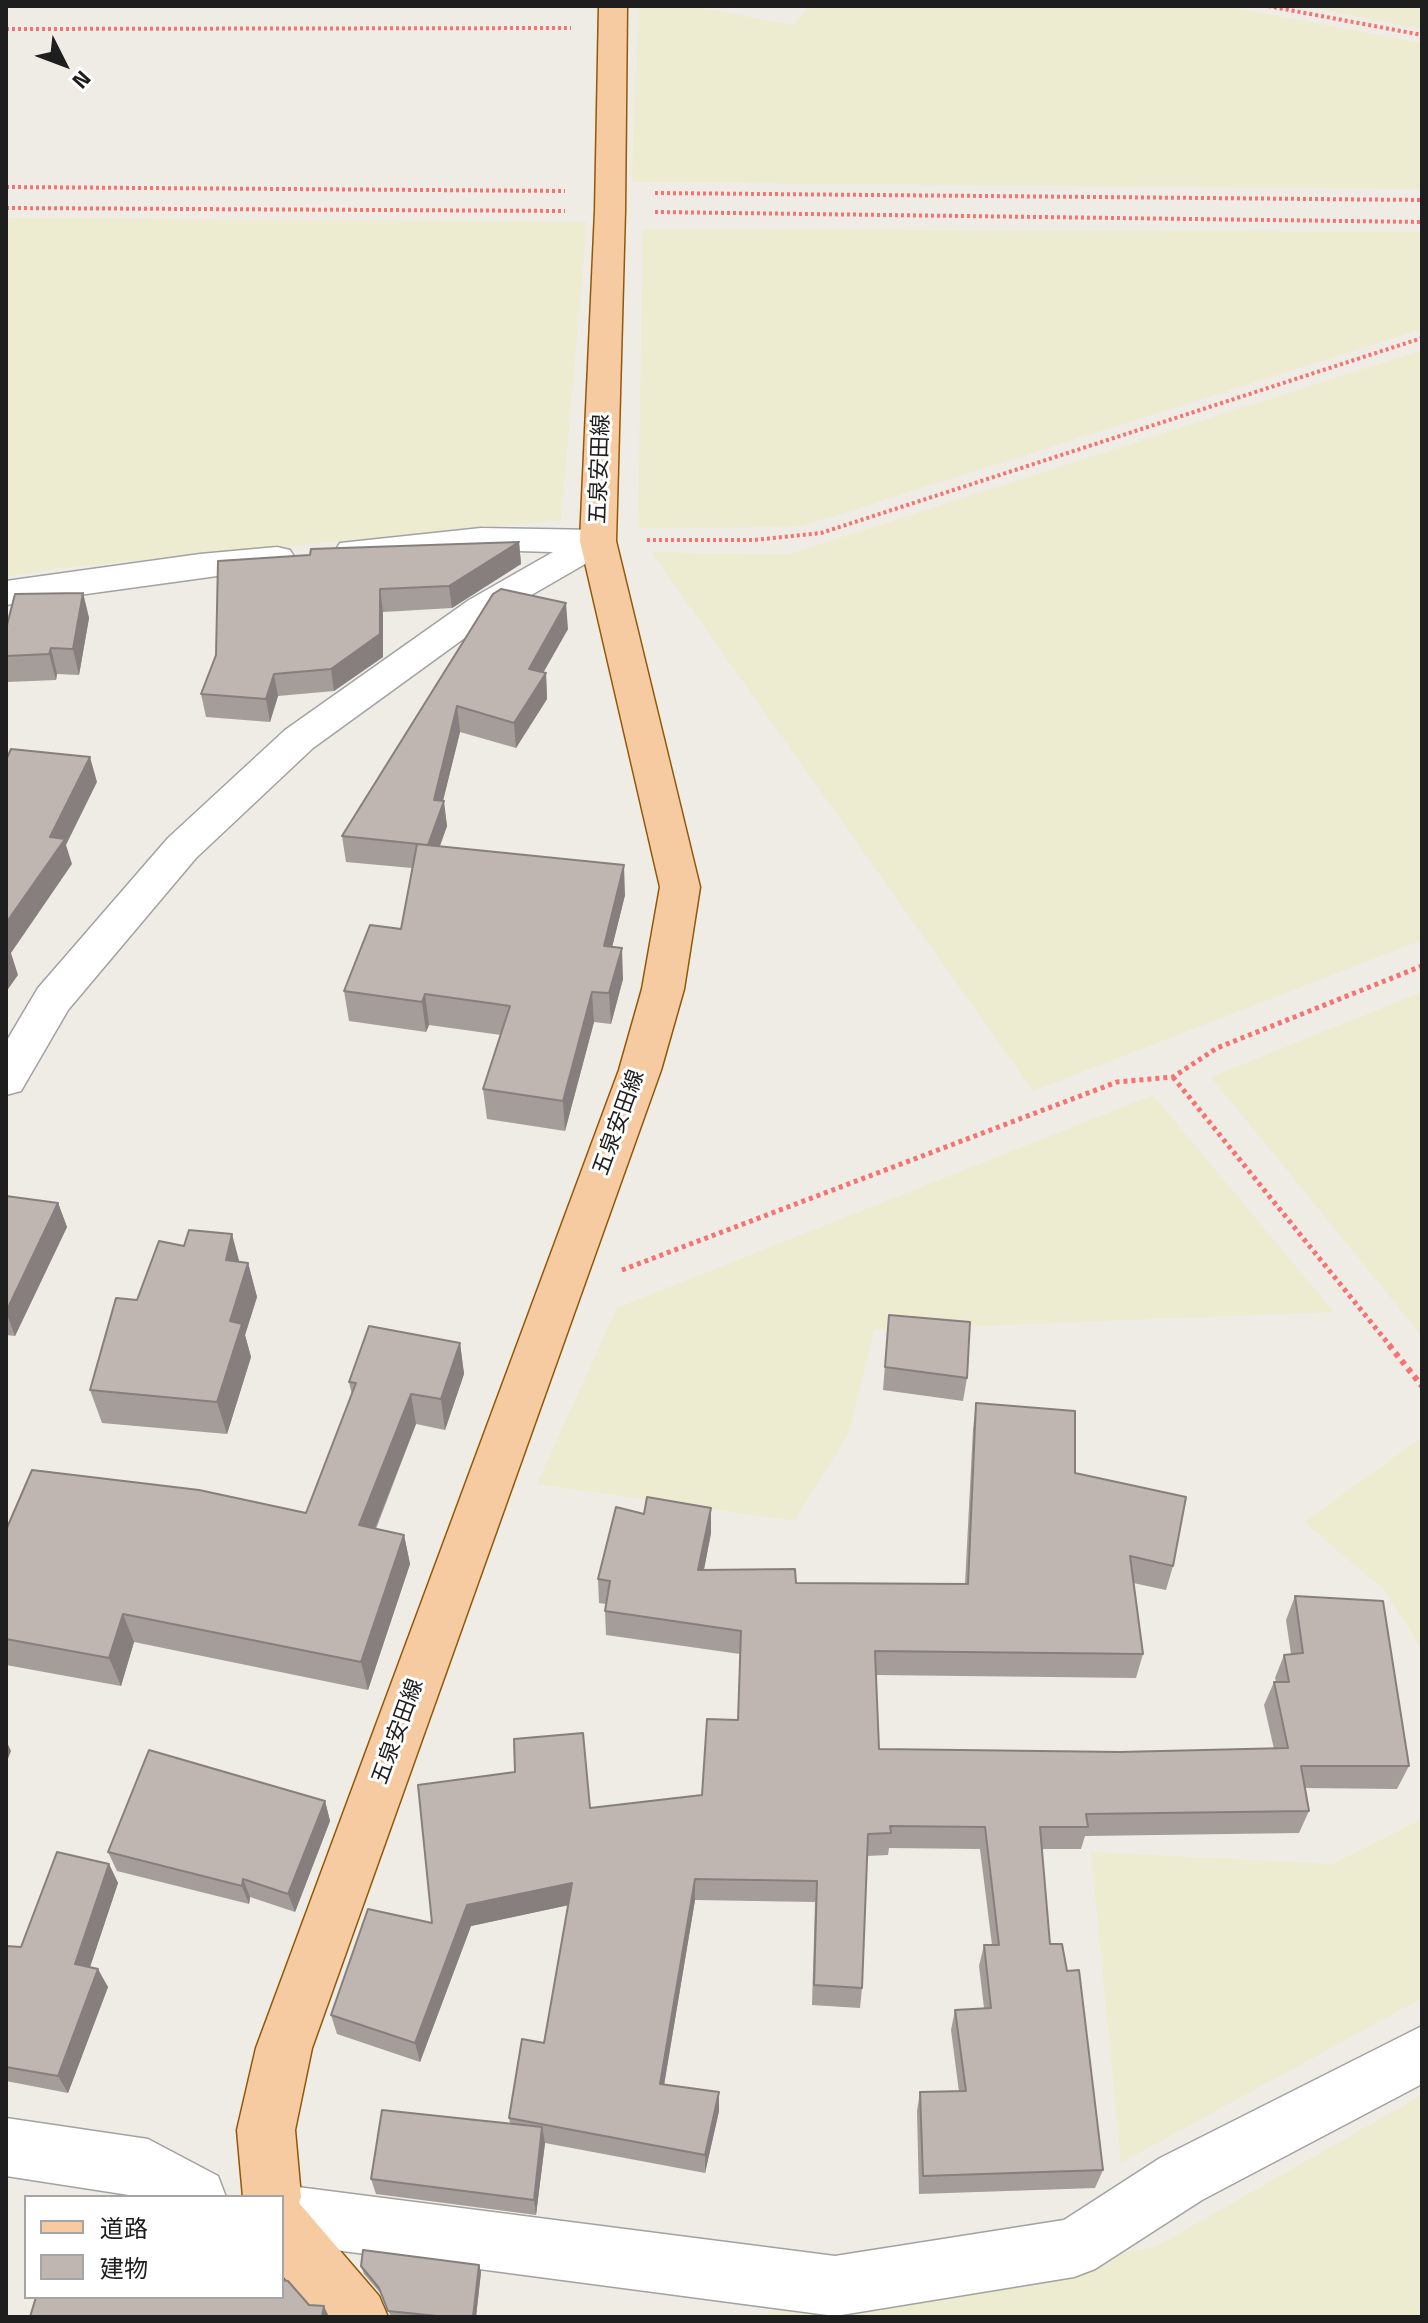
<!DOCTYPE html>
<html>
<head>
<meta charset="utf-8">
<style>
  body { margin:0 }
  #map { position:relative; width:1428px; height:2323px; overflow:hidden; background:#efebe5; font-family:"Titillium Web","Noto Sans JP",sans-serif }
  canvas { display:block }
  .frame { position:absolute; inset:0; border:8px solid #1e1e1e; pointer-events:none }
  .legend { position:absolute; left:24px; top:2195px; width:260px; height:104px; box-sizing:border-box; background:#fff; border:2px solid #a5a5a5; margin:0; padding:10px 14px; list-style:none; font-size:24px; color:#1e1e1e }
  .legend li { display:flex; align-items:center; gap:16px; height:40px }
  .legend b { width:40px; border:2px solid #a5a5a5 }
  .north { position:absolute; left:24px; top:24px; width:80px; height:80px; -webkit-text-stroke:6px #fff; paint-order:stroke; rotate:132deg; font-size:22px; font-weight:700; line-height:32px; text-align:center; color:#1e1e1e }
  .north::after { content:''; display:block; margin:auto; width:28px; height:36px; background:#1e1e1e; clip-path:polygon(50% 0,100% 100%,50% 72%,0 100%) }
</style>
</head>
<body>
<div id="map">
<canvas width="1428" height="2323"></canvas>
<div class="frame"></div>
<ul class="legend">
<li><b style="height:10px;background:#f7cba2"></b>道路</li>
<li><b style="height:22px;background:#bfb6b2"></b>建物</li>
</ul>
<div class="north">N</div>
</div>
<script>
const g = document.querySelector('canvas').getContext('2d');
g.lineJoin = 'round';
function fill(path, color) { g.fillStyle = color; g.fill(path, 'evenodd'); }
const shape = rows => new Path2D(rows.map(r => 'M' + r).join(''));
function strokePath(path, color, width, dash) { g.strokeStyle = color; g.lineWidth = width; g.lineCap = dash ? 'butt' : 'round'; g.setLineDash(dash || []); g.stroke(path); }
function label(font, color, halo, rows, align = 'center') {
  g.font = font + ' "Titillium Web","Noto Sans JP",sans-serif'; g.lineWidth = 6; g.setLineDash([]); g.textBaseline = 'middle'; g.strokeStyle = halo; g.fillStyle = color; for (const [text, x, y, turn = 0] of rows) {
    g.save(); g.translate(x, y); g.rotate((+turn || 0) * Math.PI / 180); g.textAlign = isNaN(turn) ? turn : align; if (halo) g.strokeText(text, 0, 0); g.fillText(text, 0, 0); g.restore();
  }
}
fill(shape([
  [638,6,690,6,793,25,810,6,1224,6,1422,43,1422,189,632,182],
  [1302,6,1422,6,1422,29],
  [6,218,587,222,561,520,52,569,6,577],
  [643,229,1422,232,1422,329,799,527,638,528],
  [1422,350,1422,940,1033,1091,651,552,787,555],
  [1422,992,1422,1336,1211,1077],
  [1153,1095,1334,1312,874,1330,849,1433,794,1521,537,1484,617,1308],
  [1422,1437,1422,1649,1384,1590,1304,1522],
  [1422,1819,1422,1998,1121,2163,1091,1852,1332,1864],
  [1422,2095,1422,2317,767,2317,768,2312,1155,2247]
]), '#edecd1');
const minor = shape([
  [481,528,598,530,611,533,616,541,611,549,495,616,313,748,196,858,68,1010,21,1091,6,1095,6,1042,38,988,168,838,285,730,469,600,553,552,481,550,353,562,340,559,335,551,340,543,481,528],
  [277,547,290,550,295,558,290,566,6,605,6,581,200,554,277,547],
  [1422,2026,1422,2084,1202,2200,1095,2269,1074,2277,835,2316,282,2243,282,2197,260,2197,261,2193,282,2185,835,2256,1064,2220,1160,2158,1422,2026],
  [6,2118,148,2139,218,2176,226,2197,142,2197,6,2176,6,2118]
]);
const major = shape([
  [599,6,627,6,625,211,616,541,700,887,684,989,661,1070,312,2048,295,2130,301,2197,299,2203,379,2296,388,2317,318,2317,282,2275,282,2197,243,2197,237,2130,256,2048,619,1070,642,989,660,887,580,541,595,211,599,6]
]);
strokePath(minor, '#a2a2a2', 3);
strokePath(major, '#915807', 3);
strokePath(shape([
  [1268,6,1422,35],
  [6,29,571,28],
  [6,187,565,191],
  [655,193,1422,200],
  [6,208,565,211],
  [655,212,1422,222],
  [647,540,754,540,821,533,1422,338]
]), '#f37472', 4, [3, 3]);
strokePath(shape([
  [1173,1077,1391,1347],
  [622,1270,1117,1082,1173,1077,1217,1048,1422,966]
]), '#f37472', 5, [4, 4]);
strokePath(shape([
  [1389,1345,1422,1386]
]), '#f37472', 6, [5, 5]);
fill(minor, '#fff');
fill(major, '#f7cba2');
fill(shape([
  [519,542,521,564,452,608,383,612,383,657,334,691,278,696,270,722,206,717,201,694,216,655,218,561],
  [83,593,89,618,79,675,57,674,56,680,7,682,6,629],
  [493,594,568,629,543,673,546,673,547,699,516,748,460,732,443,800,447,826,440,846,625,895,612,947,623,979,611,1024,594,1022,565,1131,487,1119,483,1089,501,1035,429,1025,426,1032,349,1021,344,991,401,929,412,868,346,862,342,836],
  [6,1196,58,1203,67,1227,15,1336,6,1335],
  [239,1262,248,1263,257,1297,245,1335,251,1357,227,1434,102,1423,90,1390],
  [889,1315,967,1378,963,1401,883,1390],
  [460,1343,464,1374,445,1430,416,1424,376,1529,404,1535,410,1564,368,1690,134,1642,121,1686,6,1665,6,1530,306,1513,352,1395,349,1382],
  [976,1403,1075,1473,1173,1566,1166,1590,1133,1583,1143,1654,1136,1678,876,1675,879,1749,1120,1752,1274,1749,1264,1705,1274,1682,1276,1682,1275,1678,1284,1655,1291,1654,1286,1620,1295,1596,1409,1766,1397,1789,1305,1788,1309,1811,1299,1833,1085,1836,1081,1849,1042,1849,1050,1944,1103,2170,1095,2188,919,2194,917,2111,920,2092,959,2092,951,2030,955,2010,984,2008,979,1966,984,1945,992,1945,980,1849,889,1848,888,1855,867,1856,862,1988,860,2008,812,2005,815,1902,695,1900,664,2085,719,2092,719,2111,705,2173,545,2143,536,2215,376,2194,371,2179,510,2123,509,2118,544,2043,568,1905,471,1926,420,2062,337,2034,331,2015,432,1923,590,1808,702,1795,738,1720,740,1654,606,1635,605,1611,606,1604,599,1603,598,1579,644,1514,711,1508,711,1533,704,1570,796,1583,965,1584,973,1429],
  [325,1801,330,1821,295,1912,250,1897,249,1904,117,1871,108,1852],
  [109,1864,118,1883,90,1967,108,1987,68,2093,6,2081,6,1946,21,1947],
  [479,2265,481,2272,476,2317,391,2317,382,2295,364,2274,361,2266]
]), '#a49d99');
fill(shape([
  [519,542,521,564,452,608,449,586],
  [380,589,383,612,383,657,334,691,331,669],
  [83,593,89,618,79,675,73,649],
  [566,603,568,629,531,694,529,669],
  [51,648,57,674,56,680,49,654],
  [546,673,547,699,516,748,514,723],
  [274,674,278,696,270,722,266,699],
  [457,706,460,732,441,809,444,801,447,826,431,870,428,845,434,800],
  [90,757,97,782,66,845,72,864,11,953,18,975,6,992,6,923],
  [624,865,625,895,605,976,604,946],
  [622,948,623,979,611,1024,609,993],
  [592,992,594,1022,565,1131,563,1101],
  [425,994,429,1025,426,1032,422,1002],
  [58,1203,67,1227,15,1336,6,1312],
  [232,1234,241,1268,226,1260],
  [248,1263,257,1297,245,1335,251,1357,227,1434,217,1402,230,1321],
  [460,1343,464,1374,445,1430,441,1399],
  [411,1394,416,1424,365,1554,359,1525],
  [711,1508,711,1533,699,1594,698,1570],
  [404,1535,410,1564,368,1690,361,1662],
  [123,1614,134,1642,121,1686,109,1658],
  [6,1740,11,1751,6,1764],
  [325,1801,330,1821,295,1912,288,1894],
  [109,1864,118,1883,85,1982,75,1964],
  [243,1879,250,1897,249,1904,242,1886],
  [695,1879,695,1900,661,2103,660,2084],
  [572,1883,574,1904,471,1926,420,2062,415,2043,467,1905],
  [98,1969,108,1987,68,2093,58,2076],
  [719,2092,719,2111,705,2173,705,2155],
  [542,2127,545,2143,536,2215,534,2200],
  [479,2265,481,2272,476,2317,473,2317],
  [324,2306,329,2317,322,2317]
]), '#867f7d');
const building = shape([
  [519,542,449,586,380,589,380,634,331,669,274,674,266,699,201,694,216,655,218,561,310,555,311,549,519,542],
  [501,589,566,603,529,669,546,673,514,723,457,706,434,800,444,801,428,845,342,836,493,594,501,589],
  [83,593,73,649,51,648,49,654,6,656,6,629,15,594,83,593],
  [11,749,90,757,50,837,65,839,6,923,6,760,11,749],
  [417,844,624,865,604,946,622,948,609,993,592,992,563,1101,483,1089,510,1006,425,994,422,1002,344,991,370,925,401,929,417,844],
  [6,1196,58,1203,6,1312,6,1196],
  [189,1230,232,1234,226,1260,248,1263,230,1321,242,1324,217,1402,90,1390,116,1298,137,1300,159,1241,184,1246,189,1230],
  [889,1315,970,1322,967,1378,885,1367,889,1315],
  [369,1326,460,1343,441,1399,411,1394,359,1525,404,1535,361,1662,123,1614,109,1658,6,1639,6,1530,32,1470,199,1490,306,1513,356,1383,349,1382,369,1326],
  [976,1403,1075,1411,1075,1473,1186,1497,1173,1566,1130,1556,1143,1654,875,1651,879,1749,1120,1752,1288,1748,1274,1682,1289,1682,1284,1655,1303,1653,1295,1596,1383,1601,1409,1766,1301,1766,1309,1811,1086,1814,1088,1827,1040,1827,1050,1944,1062,1944,1067,1971,1079,1970,1103,2170,923,2176,920,2092,966,2091,955,2010,991,2008,984,1945,999,1945,985,1827,890,1826,891,1833,868,1834,862,1988,814,1985,817,1881,695,1879,660,2084,719,2092,705,2155,509,2118,522,2039,544,2043,572,1883,467,1905,415,2043,331,2015,368,1909,432,1923,418,1785,515,1772,514,1739,583,1733,590,1808,702,1795,707,1719,738,1720,741,1631,605,1611,610,1581,598,1579,616,1507,644,1514,647,1497,711,1508,698,1570,795,1569,796,1583,968,1584,976,1403],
  [149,1750,325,1801,288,1894,243,1879,242,1886,108,1852,149,1750],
  [57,1852,109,1864,75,1964,98,1969,58,2076,6,2067,6,1946,21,1947,57,1852],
  [382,2110,542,2127,534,2200,371,2179,382,2110],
  [363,2250,479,2265,473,2317,447,2317,388,2311,379,2288,361,2266,363,2250],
  [282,2280,288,2281,309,2305,324,2306,322,2317,30,2317,36,2297,282,2297,282,2280]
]);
fill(building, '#bfb6b2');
strokePath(building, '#867f7d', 2);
label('22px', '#1e1e1e', '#fff', [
  ["五泉安田線",601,469,-88],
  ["五泉安田線",620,1123,-70],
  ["五泉安田線",399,1732,-70]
]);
</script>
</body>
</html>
